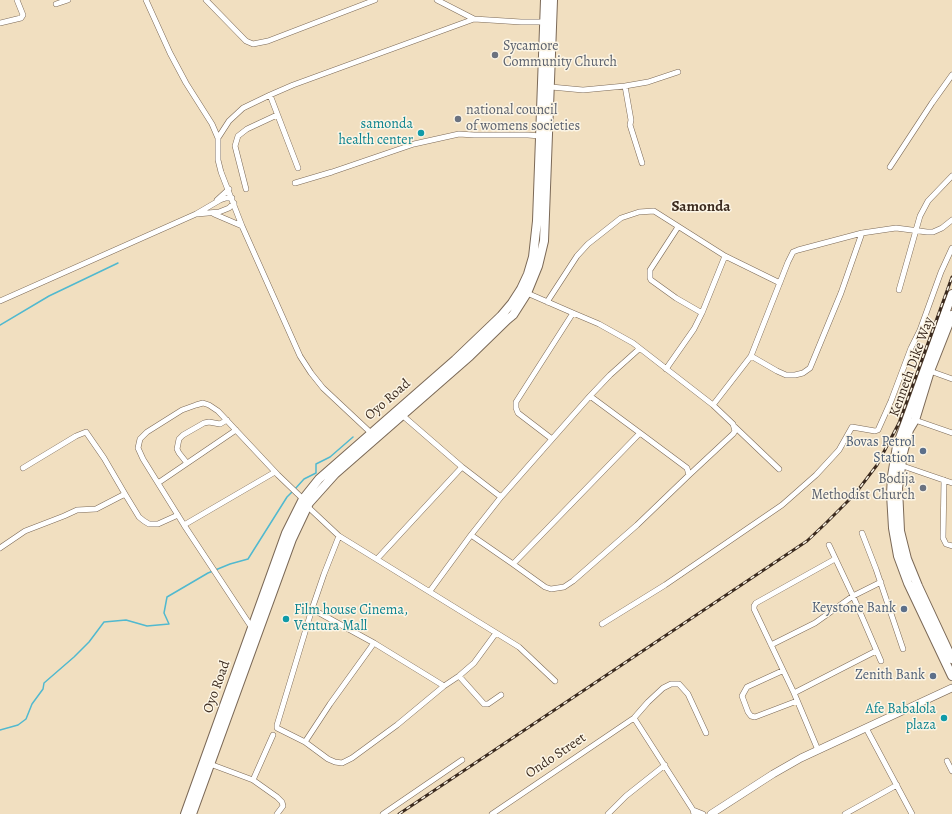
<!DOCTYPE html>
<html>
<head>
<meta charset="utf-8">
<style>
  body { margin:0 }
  canvas { display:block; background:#f1dfc0 }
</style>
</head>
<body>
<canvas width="952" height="814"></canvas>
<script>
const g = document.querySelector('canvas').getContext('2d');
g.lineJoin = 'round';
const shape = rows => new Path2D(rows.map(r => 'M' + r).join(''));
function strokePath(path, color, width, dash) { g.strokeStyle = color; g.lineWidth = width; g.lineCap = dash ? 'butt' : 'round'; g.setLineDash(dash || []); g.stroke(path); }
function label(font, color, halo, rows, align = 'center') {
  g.font = font + ' Alegreya,serif'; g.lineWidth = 3; g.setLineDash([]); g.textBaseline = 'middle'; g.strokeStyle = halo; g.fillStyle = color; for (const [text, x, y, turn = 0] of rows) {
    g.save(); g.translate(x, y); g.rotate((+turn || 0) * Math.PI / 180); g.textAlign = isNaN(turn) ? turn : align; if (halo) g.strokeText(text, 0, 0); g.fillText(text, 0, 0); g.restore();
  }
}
strokePath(shape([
  [0,325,49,296,118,263],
  [295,489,304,479,316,473,316,464,330,457,353,437],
  [0,730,18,725,26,719,32,704,43,689,44,683,74,657,89,642,104,622,126,620,147,626,169,624,164,613,167,597,208,573,230,564,248,559,287,497,292,492]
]), '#51b9cf', 1.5);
const minor = shape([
  [146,0,170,53,186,83,212,124,218,138,218,160,221,172,242,226,300,356,311,373,323,388,371,433],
  [206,0,246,41,253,44,268,41,375,0],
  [437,0,474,19],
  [56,4,68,0],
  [0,23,21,18,23,15,17,0],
  [625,86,631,120,630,125,642,163],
  [551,87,583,90,625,86,648,82,678,72],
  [270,95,298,168],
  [218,138,229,121,243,108,270,95,293,85,474,19,521,22,546,22],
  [890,167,932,103,952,75],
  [295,183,332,172,414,144,459,134,474,135,528,135,540,136],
  [246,189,235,146,238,136,247,129,277,115],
  [217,200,229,189],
  [197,214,219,212,229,208,234,203],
  [214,214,242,226],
  [678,227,650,270,650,278,651,280,676,298,702,313,725,256],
  [899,290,920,216,928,201,952,176],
  [527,293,573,313,516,402,516,408,518,413,552,439],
  [0,301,196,214,220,200,226,198,232,198],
  [547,302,577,256,588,244,621,218,639,212,654,211,725,256,780,283],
  [573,313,599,324,633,343,713,405,733,424,735,431,733,434,689,475],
  [751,356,777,371,786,375,795,375,803,373,810,368,841,293,862,233],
  [666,369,694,329,702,313],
  [930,371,952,379],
  [590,396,610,375,639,349],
  [713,405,751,356,788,262,793,252,798,250,862,233,896,228,927,232,933,232,942,228,952,220],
  [915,420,952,433],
  [735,427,779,469],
  [187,463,179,453,177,449,179,439,183,435,204,423,209,422,220,424,227,420],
  [900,465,952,483],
  [23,468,76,436,86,432,104,458,125,494],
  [944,480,943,538,946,544,952,546],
  [158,483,236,430],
  [307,506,339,536,324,574,312,609,374,643,330,704,305,742,277,728,277,725,312,609],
  [184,525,275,472],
  [862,533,876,569,903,649],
  [471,535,513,564,640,433,590,396,501,497],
  [339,536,519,647,555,681],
  [829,545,853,596,881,661],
  [0,548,25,531,64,516,77,510,96,509,125,494,139,517,144,521,149,524,158,524,178,515],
  [377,559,462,467,402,415],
  [513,564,545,587,551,589,564,587,573,581,637,525,689,475,687,468,640,433],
  [430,591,471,535,501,497,462,467],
  [602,624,665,585,782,505,816,475,839,450,852,427,875,431,878,430,891,401,911,348,920,330,941,272,952,248],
  [252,628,184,525,143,459,138,448,140,439,147,432,182,410,196,405,203,403,209,405,218,411,278,475,303,499],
  [374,643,444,686],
  [771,645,815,623,853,596,881,582],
  [782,671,747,687,742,696,748,712,751,716,755,717,797,701],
  [459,676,484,704,488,704,501,695],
  [794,693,876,651],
  [634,718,693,810,694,814],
  [866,728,912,814],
  [305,742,328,759,335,762,342,763,352,758,397,725,444,686,459,676,474,663,496,633],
  [818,750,794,693,754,609,754,606,756,603,835,559],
  [947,761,952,771],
  [210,764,253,780,277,797,282,802,283,806,277,814],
  [253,780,273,735],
  [693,810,703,814],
  [383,814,462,760],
  [492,814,634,718,648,702,663,688,671,684,679,684,688,694,706,733],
  [608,814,626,796,665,765],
  [845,814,897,785]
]);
const secondary = shape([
  [711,814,773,774,801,758,952,688]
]);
const primary = shape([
  [185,814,286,533,303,499,319,479,455,360,501,316,512,303,521,289,528,274,533,257,537,221,545,0],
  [192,814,292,539,309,503,335,474,470,356,507,320,513,315,527,293,538,266,544,241,553,0]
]);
const trunk = shape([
  [952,294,897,446,892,476,891,494,893,528,898,556,908,583,952,676],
  [952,315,930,371,915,420,909,430,903,453,898,488,900,531,907,559,918,586,952,659]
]);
strokePath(minor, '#7b6957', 6);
strokePath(secondary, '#7b6957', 8);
strokePath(primary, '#7b6957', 10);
strokePath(trunk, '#7b6957', 10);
strokePath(minor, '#fff', 5);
strokePath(secondary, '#fff', 7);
strokePath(primary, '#fff', 8);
strokePath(trunk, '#fff', 8);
const rail = shape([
  [399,814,786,555,807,541,825,524,855,494,877,465,899,423,952,277]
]);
strokePath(rail, '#3b2a1e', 3);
strokePath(rail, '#fcf5e5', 1.5, [4.5]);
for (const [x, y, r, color] of [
  [495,55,4,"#6b7280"],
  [458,119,4,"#6b7280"],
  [421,133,4,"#0f9aa8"],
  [923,451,4,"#5c6f8a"],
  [923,488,4,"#6b7280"],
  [904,609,4,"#5c6f8a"],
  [286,619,4,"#0f9aa8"],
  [933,676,4,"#5c6f8a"],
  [944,718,4,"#0f9aa8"]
]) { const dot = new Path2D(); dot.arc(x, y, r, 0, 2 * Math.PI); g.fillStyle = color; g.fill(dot); strokePath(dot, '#fcf5e5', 1.5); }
label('14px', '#5b616d', '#fcf5e5', [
  ["Sycamore",503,47],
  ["Community Church",503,63],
  ["national council",466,111],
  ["of womens societies",466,127],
  ["Bodija",915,480,"right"],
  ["Methodist Church",915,496,"right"]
], 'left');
label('14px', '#0d838f', '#fcf5e5', [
  ["samonda",413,125],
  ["health center",413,141],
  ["Film house Cinema,",294,611,"left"],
  ["Ventura Mall",294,627,"left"],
  ["Afe Babalola",936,710],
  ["plaza",936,726]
], 'right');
label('14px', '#3b2a1e', '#fcf5e5', [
  ["Kenneth Dike Way",912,367,-70],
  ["Oyo Road",388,400,-41],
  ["Oyo Road",217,687,-70],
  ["Ondo Street",556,756,-34]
]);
label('14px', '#4e5e75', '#fcf5e5', [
  ["Bovas Petrol",915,443],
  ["Station",915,459],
  ["Keystone Bank",896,609],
  ["Zenith Bank",925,676]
], 'right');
label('bold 15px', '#3b2a1e', '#fcf5e5', [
  ["Samonda",701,207]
]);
</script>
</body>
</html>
